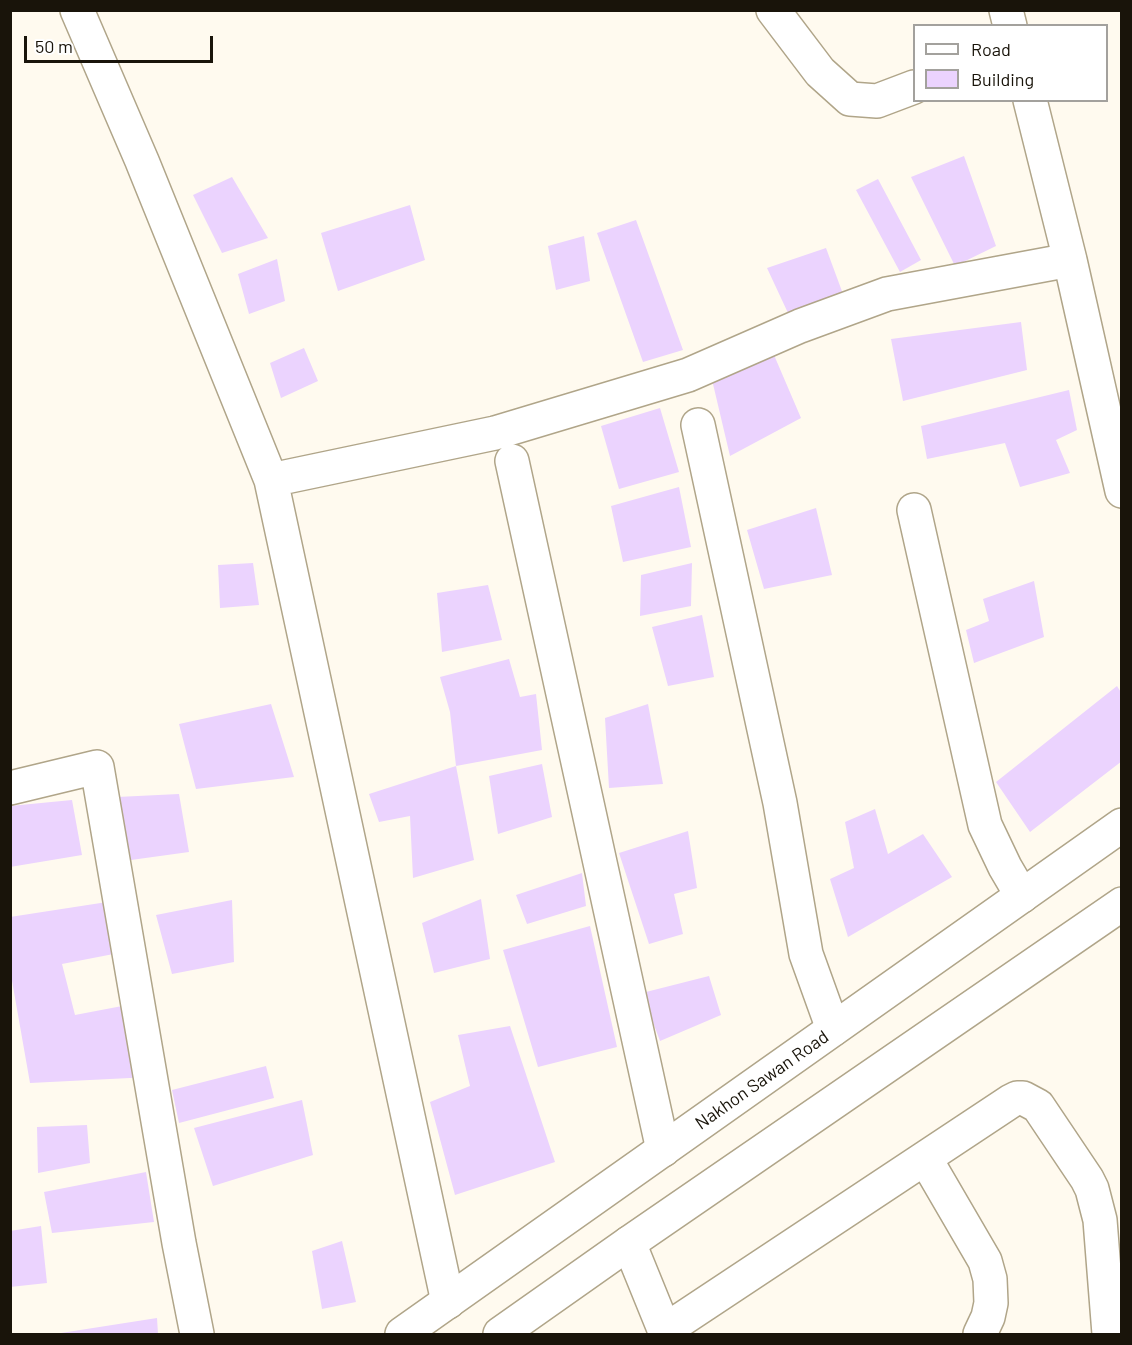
<!DOCTYPE html>
<html>
<head>
<meta charset="utf-8">
<style>
  body { margin:0 }
  #map { position:relative; width:1132px; height:1345px; overflow:hidden; background:#fffaef; font-family:Barlow,sans-serif }
  canvas { display:block }
  .frame { position:absolute; inset:0; border:12px solid #19140a; pointer-events:none }
  .legend { position:absolute; left:913px; top:24px; width:195px; height:78px; box-sizing:border-box; background:#fff; border:2px solid #a3a19d; margin:0; padding:8px 10px; list-style:none; font-size:18px; color:#19140a }
  .legend li { display:flex; align-items:center; gap:12px; height:30px }
  .legend b { width:30px; border:2px solid #a3a19d }
  .scale { position:absolute; left:24px; top:36px; width:189px; height:27px; box-sizing:border-box; border:3px solid #19140a; border-top:0; padding-left:8px; font-size:18px; line-height:21px; white-space:nowrap; color:#19140a; -webkit-text-stroke:4px #fff; paint-order:stroke }
</style>
</head>
<body>
<div id="map">
<canvas width="1132" height="1345"></canvas>
<div class="frame"></div>
<ul class="legend">
<li><b style="height:8px;background:#fff"></b>Road</li>
<li><b style="height:16px;background:#ebd3fe"></b>Building</li>
</ul>
<div class="scale">50 m</div>
</div>
<script>
const g = document.querySelector('canvas').getContext('2d');
g.lineJoin = 'round';
function fill(path, color) { g.fillStyle = color; g.fill(path, 'evenodd'); }
const shape = rows => new Path2D(rows.map(r => 'M' + r).join(''));
function strokePath(path, color, width, dash) { g.strokeStyle = color; g.lineWidth = width; g.lineCap = dash ? 'butt' : 'round'; g.setLineDash(dash || []); g.stroke(path); }
function label(font, color, halo, rows, align = 'center') {
  g.font = font + ' Barlow,sans-serif'; g.lineWidth = 4.5; g.setLineDash([]); g.textBaseline = 'middle'; g.strokeStyle = halo; g.fillStyle = color; for (const [text, x, y, turn = 0] of rows) {
    g.save(); g.translate(x, y); g.rotate((+turn || 0) * Math.PI / 180); g.textAlign = isNaN(turn) ? turn : align; if (halo) g.strokeText(text, 0, 0); g.fillText(text, 0, 0); g.restore();
  }
}
fill(shape([
  [964,156,996,246,955,266,911,177],
  [232,177,268,238,222,253,193,195],
  [878,179,921,260,900,272,856,190],
  [410,205,425,260,338,291,321,233],
  [636,220,683,350,643,362,597,233],
  [584,236,590,281,556,290,548,246],
  [826,248,843,294,788,313,767,268],
  [277,259,285,301,249,314,238,274],
  [1021,322,1027,370,903,401,891,339],
  [304,348,318,381,281,398,270,363],
  [771,348,801,418,730,456,709,367],
  [1069,390,1077,430,1056,440,1070,473,1020,487,1005,443,927,459,921,426],
  [660,408,679,472,619,489,601,426],
  [679,487,691,547,623,562,611,506],
  [816,508,832,575,764,589,747,530],
  [253,563,259,605,220,608,218,565],
  [692,563,691,606,640,616,641,575],
  [1034,581,1044,637,974,663,966,630,989,621,983,599],
  [488,585,502,640,442,652,437,593],
  [702,615,714,677,668,686,652,627],
  [509,659,520,697,536,694,542,750,456,766,474,860,413,878,410,816,379,822,369,794,456,766,450,712,440,677],
  [1117,686,1122,694,1122,761,1030,832,996,782],
  [271,704,294,777,196,789,179,724],
  [648,704,663,784,609,788,605,718],
  [542,764,552,817,498,834,489,776],
  [179,794,189,852,131,860,117,797],
  [72,800,82,855,10,867,10,806],
  [875,809,888,854,923,834,952,877,848,937,830,879,854,868,845,822],
  [688,831,697,888,674,894,683,934,649,944,619,853],
  [582,873,586,906,527,924,516,895],
  [481,899,490,959,434,973,422,923],
  [120,900,129,951,62,964,75,1015,138,1003,150,1077,30,1083,11,975,10,917],
  [232,900,234,962,172,974,156,915],
  [590,926,617,1047,538,1067,503,950],
  [709,976,721,1015,660,1041,642,993],
  [510,1026,555,1162,455,1195,430,1102,470,1086,458,1035],
  [266,1066,274,1098,179,1123,172,1090],
  [302,1100,313,1155,213,1186,194,1128],
  [87,1125,90,1163,38,1173,37,1127],
  [146,1172,154,1222,52,1233,44,1192],
  [41,1226,47,1283,10,1287,10,1231],
  [342,1241,356,1302,322,1309,312,1251],
  [157,1318,158,1334,61,1334,61,1333]
]), '#ebd3fe');
const minor = shape([
  [77,10,142,161,271,480,448,1302],
  [773,10,820,72,850,99,877,101,914,87],
  [1006,10,1010,26],
  [1030,100,1070,260,1122,491],
  [698,425,780,803,806,954,833,1029],
  [512,461,663,1150],
  [271,480,495,433,688,375,800,326,887,294,1070,260],
  [914,510,985,825,1005,867,1022,896],
  [10,788,97,767,179,1243,197,1334],
  [925,1158,985,1261,990,1279,991,1303,988,1317,980,1334],
  [629,1243,666,1334],
  [664,1331,1011,1101,1017,1098,1023,1098,1038,1106,1087,1179,1092,1189,1100,1220,1109,1334]
]);
const major = shape([
  [402,1334,1122,825],
  [500,1334,629,1243,1122,904]
]);
strokePath(minor, '#b0a589', 36);
strokePath(major, '#b0a589', 36);
strokePath(minor, '#fff', 33);
strokePath(major, '#fff', 33);
label('18px', '#19140a', '#fff', [
  ["Nakhon Sawan Road",762,1080,-35]
]);
</script>
</body>
</html>
